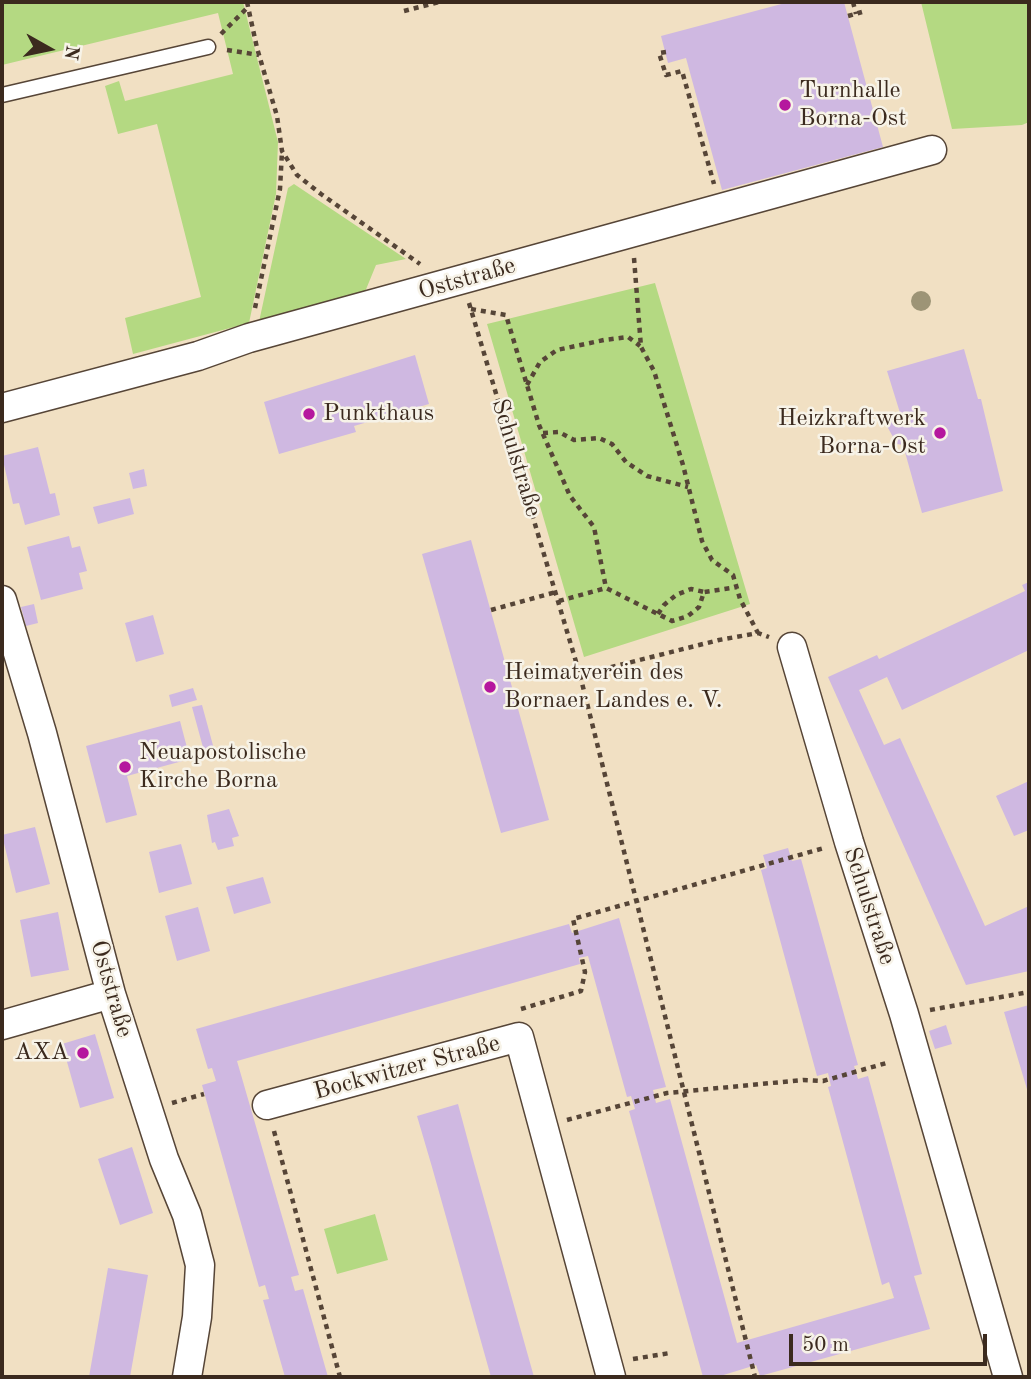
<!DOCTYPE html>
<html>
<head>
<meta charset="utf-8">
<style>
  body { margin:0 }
  #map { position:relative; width:1031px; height:1379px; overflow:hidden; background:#f1e0c3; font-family:"Old Standard TT",serif }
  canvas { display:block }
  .frame { position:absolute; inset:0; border:4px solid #3b2a1e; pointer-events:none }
  .north { position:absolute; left:14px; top:14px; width:70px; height:70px; -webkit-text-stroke:5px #f7f3e8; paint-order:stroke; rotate:99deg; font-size:19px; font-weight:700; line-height:28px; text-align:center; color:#3b2a1e }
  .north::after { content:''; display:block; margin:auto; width:24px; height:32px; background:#3b2a1e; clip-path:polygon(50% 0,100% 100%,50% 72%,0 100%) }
  .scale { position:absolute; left:789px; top:1334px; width:198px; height:32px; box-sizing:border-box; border:4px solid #3b2a1e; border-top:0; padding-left:9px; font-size:21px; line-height:24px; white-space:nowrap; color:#3b2a1e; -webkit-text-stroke:5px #f7f3e8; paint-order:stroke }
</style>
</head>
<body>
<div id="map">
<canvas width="1031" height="1379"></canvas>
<div class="frame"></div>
<div class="north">N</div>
<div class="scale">50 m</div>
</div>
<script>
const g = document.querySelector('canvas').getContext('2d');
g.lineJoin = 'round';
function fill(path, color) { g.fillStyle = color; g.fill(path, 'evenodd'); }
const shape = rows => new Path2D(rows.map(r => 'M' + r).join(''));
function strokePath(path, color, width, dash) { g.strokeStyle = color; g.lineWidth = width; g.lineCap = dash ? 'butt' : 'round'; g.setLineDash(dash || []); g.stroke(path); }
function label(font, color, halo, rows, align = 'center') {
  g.font = font + ' "Old Standard TT",serif'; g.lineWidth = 5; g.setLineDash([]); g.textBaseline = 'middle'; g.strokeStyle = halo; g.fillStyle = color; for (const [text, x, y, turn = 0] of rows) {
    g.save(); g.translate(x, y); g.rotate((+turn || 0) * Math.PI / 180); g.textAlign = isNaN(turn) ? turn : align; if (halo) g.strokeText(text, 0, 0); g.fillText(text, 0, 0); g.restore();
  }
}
fill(shape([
  [2,2,243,2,278,142,276,194,249,323,133,354,125,318,201,297,157,124,118,134,105,86,119,81,125,101,233,74,218,13,2,65],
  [921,2,1029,2,1029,122,1022,125,952,129],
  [294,184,406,259,376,265,360,304,257,331,288,188],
  [655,283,750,604,584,657,487,324],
  [375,1214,388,1260,337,1274,324,1229]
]), '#b4d982');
fill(shape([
  [789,2,844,2,883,147,722,190,686,58,668,63,661,36],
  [964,349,978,399,981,399,1003,491,922,513,903,445,897,444,884,421,901,416,887,371],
  [415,355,429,404,354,426,356,432,279,454,264,402],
  [38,447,50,494,55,493,60,515,25,525,19,503,13,504,2,456],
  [144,469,147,486,133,489,129,473],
  [130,498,134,514,98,524,93,507],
  [69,536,72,548,80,546,87,571,79,573,83,589,41,600,27,547],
  [471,540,549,820,501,833,422,554],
  [1029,582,1029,650,902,710,887,677,859,690,884,745,900,738,985,926,1029,906,1029,971,966,985,828,677,877,655,879,659,1025,591,1022,585],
  [34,604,38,623,26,626,21,607],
  [153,615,164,654,136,662,125,623],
  [193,688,197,700,172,707,169,695],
  [202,705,214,749,204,751,192,707],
  [180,721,190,759,127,776,137,815,106,823,86,746],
  [1029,781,1029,830,1014,836,996,796],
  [229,809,239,836,232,838,234,846,218,850,215,842,212,843,207,815],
  [35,827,50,884,16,893,2,835],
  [181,844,192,884,159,893,149,852],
  [788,848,792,861,801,859,858,1065,854,1066,858,1079,868,1076,922,1274,914,1276,930,1329,760,1376,756,1365,717,1377,703,1377,629,1111,635,1109,631,1096,627,1097,588,956,579,958,580,964,237,1061,299,1275,291,1277,295,1291,303,1289,328,1377,285,1377,263,1300,269,1299,265,1285,259,1287,202,1085,216,1081,212,1068,208,1069,196,1029,569,924,572,933,619,918,666,1087,653,1090,656,1103,670,1099,737,1343,894,1298,889,1282,882,1285,828,1087,831,1086,828,1073,817,1076,761,870,767,868,763,855],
  [263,877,271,903,234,914,226,887],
  [198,907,210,951,177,961,165,916],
  [58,912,69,970,31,977,20,920],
  [1029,1005,1029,1096,1004,1012],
  [946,1025,952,1044,935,1049,929,1031],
  [95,1034,114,1098,80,1108,62,1044],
  [458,1104,472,1156,534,1377,491,1377,432,1167,417,1116],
  [132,1147,153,1213,120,1225,98,1159],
  [108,1268,148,1275,130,1377,89,1377]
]), '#cfb8e1');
const lane = shape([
  [2,95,208,47]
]);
const street = shape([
  [2,408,198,356,249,338,932,150],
  [2,600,42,733,111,994,164,1159,187,1215,200,1265,197,1317,187,1377],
  [792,647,849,842,904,1014,1008,1377],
  [2,1025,111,994],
  [267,1105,519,1037,611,1377]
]);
strokePath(lane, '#564537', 17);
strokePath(street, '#564537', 31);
strokePath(shape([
  [247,2,257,48,277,116,282,151,297,175,321,194,420,264],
  [853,2,856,14],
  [404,11,439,2],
  [848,16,862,12],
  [221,34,248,7],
  [227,50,259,55],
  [666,52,659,53,666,75,682,71,714,184],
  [634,258,641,347,654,371,683,465,702,541,712,560,733,575,740,599,758,633],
  [469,303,580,675,719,640,758,633,769,637],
  [255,308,280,189,282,151],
  [471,309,506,315,539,425,570,496,594,527,606,588],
  [527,385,540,362,557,350,604,340,628,337,640,346],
  [543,433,559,432,574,440,599,438,612,444,626,462,647,476,688,487],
  [559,601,606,588,672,621,688,616,699,607,704,592,737,587],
  [491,610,556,592],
  [658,614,664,605,676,595,691,589,704,592],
  [580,675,755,1377],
  [521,1009,581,991,585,972,573,919,824,848],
  [930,1010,1029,992],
  [172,1103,204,1094],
  [567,1120,667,1093,803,1080,823,1081,890,1062],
  [274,1131,340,1377],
  [633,1359,670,1353]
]), '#564537', 4.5, [5, 5]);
strokePath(lane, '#fff', 14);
strokePath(street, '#fff', 28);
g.fillStyle = '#9d9476';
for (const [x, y] of [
  [921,301]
]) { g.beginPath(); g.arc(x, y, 10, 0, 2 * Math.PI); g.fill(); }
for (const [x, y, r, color] of [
  [785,105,7,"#b5179e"],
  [309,414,7,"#b5179e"],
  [940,433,7,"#b5179e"],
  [490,687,7,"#b5179e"],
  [125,767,7,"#b5179e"],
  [83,1053,7,"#b5179e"]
]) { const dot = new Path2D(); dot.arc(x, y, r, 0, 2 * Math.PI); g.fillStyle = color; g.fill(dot); strokePath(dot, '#f7f3e8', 2.5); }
label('24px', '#3b2a1e', '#f7f3e8', [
  ["Turnhalle",799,91],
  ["Borna-Ost",799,119],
  ["Punkthaus",323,414],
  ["Heizkraftwerk",926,419,"right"],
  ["Borna-Ost",926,447,"right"],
  ["Heimatverein des",504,673],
  ["Bornaer Landes e. V.",504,701],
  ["Neuapostolische",139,753],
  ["Kirche Borna",139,781],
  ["AXA",69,1053,"right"]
], 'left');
label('24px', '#3b2a1e', '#f7f3e8', [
  ["Oststraße",467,279,-16],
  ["Schulstraße",516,458,73],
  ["Schulstraße",869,906,72],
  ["Oststraße",111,989,74],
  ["Bockwitzer Straße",407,1068,-15]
]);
</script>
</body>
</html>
